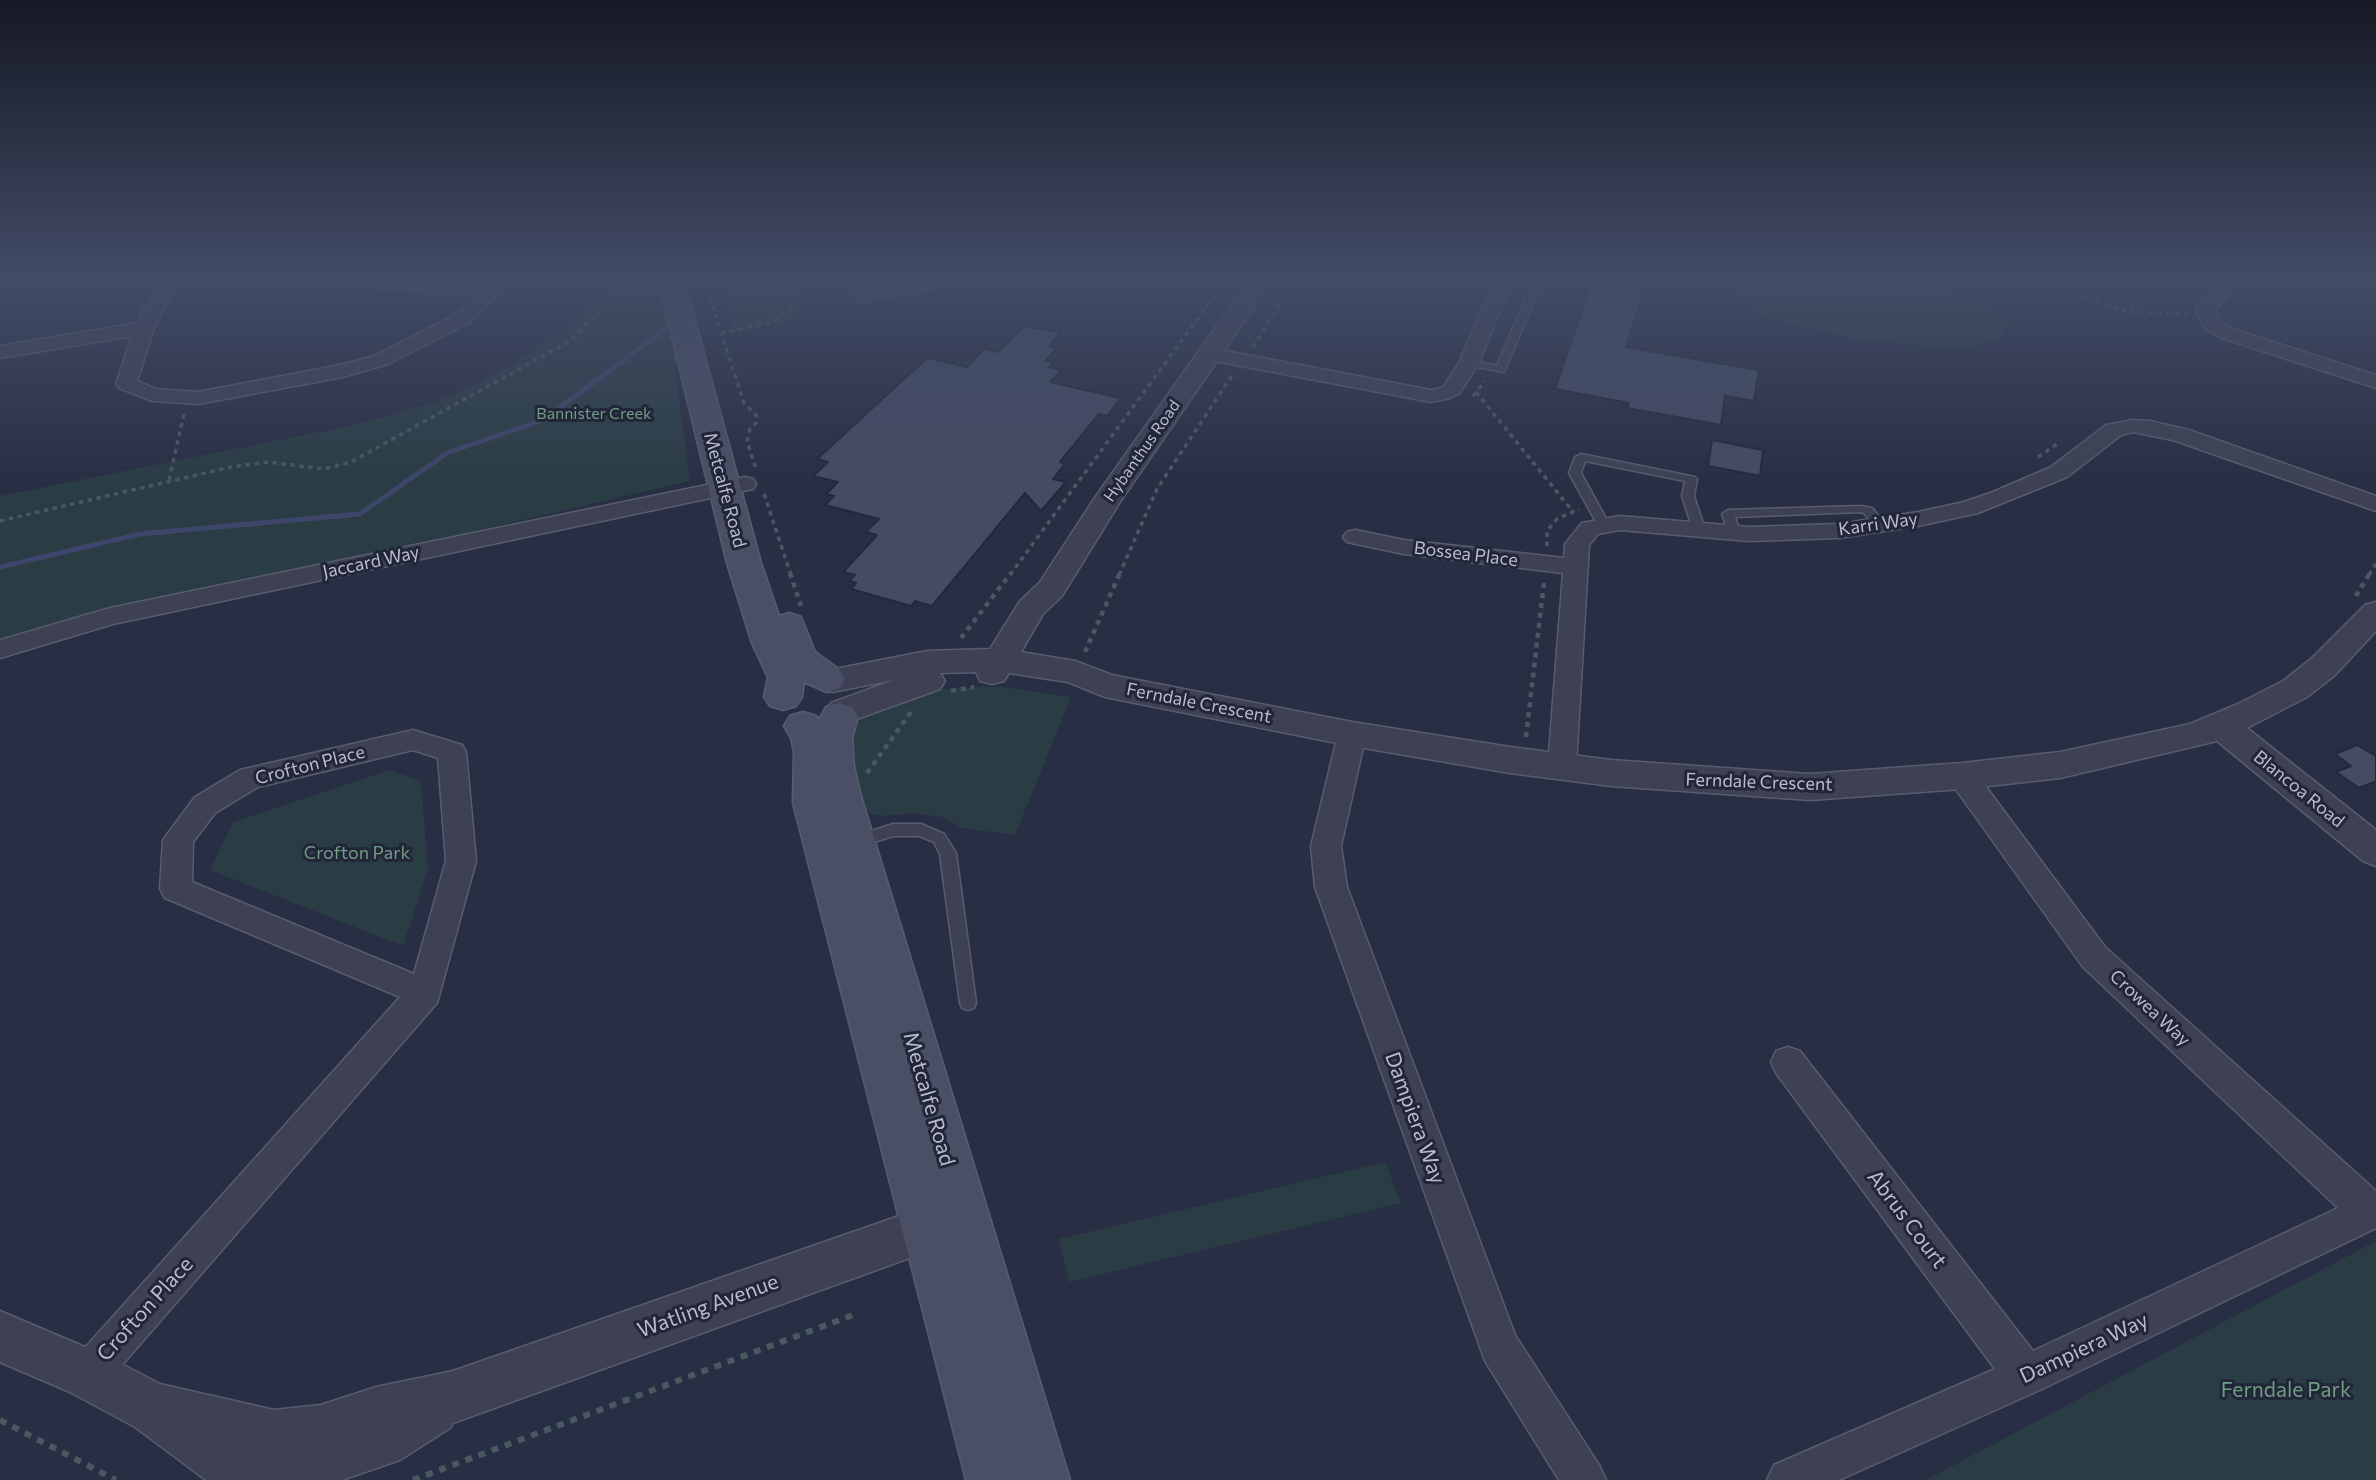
<!DOCTYPE html>
<html>
<head>
<meta charset="utf-8">
<style>
  body { margin:0 }
  canvas { display:block; background:#282e43 }
</style>
</head>
<body>
<canvas width="2376" height="1480"></canvas>
<script>
const g = document.querySelector('canvas').getContext('2d');
g.lineJoin = 'round';
function fill(path, color) { g.fillStyle = color; g.fill(path, 'evenodd'); }
const shape = rows => new Path2D(rows.map(r => 'M' + r).join(''));
function strokePath(path, color, width, dash) { g.strokeStyle = color; g.lineWidth = width; g.lineCap = dash ? 'butt' : 'round'; g.setLineDash(dash || []); g.stroke(path); }
function label(font, color, halo, rows, align = 'center') {
  g.font = font + ' Commissioner,sans-serif'; g.lineWidth = 6; g.setLineDash([]); g.textBaseline = 'middle'; g.strokeStyle = halo; g.fillStyle = color; for (const [text, x, y, turn = 0] of rows) {
    g.save(); g.translate(x, y); g.rotate((+turn || 0) * Math.PI / 180); g.textAlign = isNaN(turn) ? turn : align; if (halo) g.strokeText(text, 0, 0); g.fillText(text, 0, 0); g.restore();
  }
}
fill(shape([
  [614,280,656,280,660,288,676,355,675,373,690,481,0,642,0,496,350,426,433,403,483,381,561,334],
  [719,280,813,280,798,296,807,318,734,332],
  [1728,280,1933,280,1987,300,2008,322,2001,337,1975,346,1929,346,1862,340,1789,324,1751,311,1730,294],
  [998,686,1071,697,1015,835,962,828,942,817,913,813,884,816,871,814,863,805,850,752,854,721,866,713,917,690],
  [389,770,421,781,428,869,403,946,210,870,233,822],
  [1385,1162,1401,1203,1069,1282,1059,1239],
  [2376,1241,2376,1480,1926,1480,2361,1249]
]), '#2a3c44');
strokePath(shape([
  [722,300,752,280],
  [0,567,140,534,360,514,447,453,543,420,667,328]
]), '#3d466a', 5);
const building = shape([
  [842,280,945,280,946,290,856,306,842,280],
  [1591,284,1644,293,1626,347,1759,370,1754,401,1725,396,1721,425,1627,408,1629,403,1555,389,1591,284],
  [1024,326,1061,333,1049,346,1057,348,1045,361,1053,363,1049,367,1061,370,1050,382,1121,398,1107,416,1099,414,1060,462,1065,464,1053,479,1066,482,1041,511,1025,493,932,606,915,601,911,606,851,589,856,583,849,581,855,575,843,572,877,535,866,532,879,519,825,505,834,496,826,494,838,482,813,476,828,462,817,459,927,358,967,367,984,349,998,352,1024,326],
  [1712,440,1763,450,1760,476,1708,466,1712,440],
  [2357,745,2376,756,2376,783,2374,782,2359,788,2336,772,2351,766,2335,754,2357,745]
]);
fill(building, '#444b63');
strokePath(building, '#23283a', 2);
const service = shape([
  [1533,280,1543,280,1504,372,1465,365,1465,361,1469,360,1497,366,1533,280],
  [1581,454,1695,477,1697,479,1694,496,1705,530,1699,534,1693,530,1682,496,1685,481,1585,461,1581,473,1610,526,1604,530,1600,529,1569,473,1575,457,1581,454],
  [1860,506,1872,508,1886,525,1884,528,1876,528,1864,513,1860,512,1735,517,1740,532,1734,536,1728,532,1722,514,1728,510,1860,506],
  [893,824,921,824,944,834,956,853,976,1003,974,1008,968,1010,962,1008,960,1003,940,854,934,842,919,836,893,836,855,848,850,846,847,842,850,838,893,824]
]);
const minor = shape([
  [160,280,178,280,154,328,137,381,156,389,198,392,340,365,374,356,455,315,477,295,368,287,361,285,360,280,428,280,488,284,493,280,512,280,469,323,388,364,343,377,198,404,152,401,119,388,116,384,132,336,0,358,0,346,137,323,160,280],
  [1494,280,1512,280,1479,363,1459,394,1450,398,1431,402,1210,360,1203,358,1200,354,1203,350,1210,348,1431,390,1438,389,1444,386,1459,363,1494,280],
  [2222,280,2241,280,2215,311,2219,321,2236,330,2376,375,2376,388,2222,338,2205,329,2195,310,2222,280],
  [2133,420,2150,421,2189,430,2376,496,2376,511,2173,440,2133,432,2121,435,2067,477,1978,513,1918,526,1839,538,1749,541,1620,530,1598,534,1589,545,1576,766,1572,773,1562,776,1552,773,1548,766,1563,573,1404,554,1347,542,1343,537,1347,532,1355,530,1404,540,1564,558,1565,544,1582,523,1620,516,1749,527,1839,524,1918,512,1964,502,1993,492,2051,467,2106,425,2133,420],
  [745,477,753,479,756,484,753,489,113,624,0,658,0,640,110,608,745,477],
  [1352,724,1362,727,1366,734,1341,846,1347,887,1515,1335,1599,1465,1606,1480,1559,1480,1485,1361,1315,887,1311,846,1338,734,1342,727,1352,724],
  [413,730,462,745,466,752,476,861,437,1003,102,1388,88,1394,74,1388,68,1374,74,1360,400,997,165,898,160,889,163,840,195,797,240,770,413,730],
  [413,750,438,758,446,861,414,974,192,882,193,842,215,813,258,787,413,750],
  [1962,765,1972,768,2105,947,2376,1191,2376,1228,2040,1390,1839,1480,1767,1480,1774,1465,1995,1369,1776,1073,1771,1062,1776,1051,1788,1047,1800,1051,2033,1351,2338,1208,2083,967,1952,784,1948,776,1952,768,1962,765]
]);
const tertiary = shape([
  [1249,280,1273,280,1120,502,1062,596,1043,614,1021,652,1075,661,1112,675,1352,722,1510,747,1611,760,1810,774,1962,763,2060,752,2190,724,2238,704,2283,681,2311,659,2365,605,2376,602,2376,631,2335,675,2307,697,2247,728,2376,830,2376,866,2363,861,2217,741,2060,778,1962,789,1810,800,1611,786,1510,773,1352,746,1105,697,1068,682,1009,673,1004,681,992,684,980,681,976,672,940,673,945,681,940,689,843,724,831,721,826,712,831,703,894,680,832,692,820,688,815,680,820,672,927,651,990,649,1020,601,1040,582,1096,496,1249,280],
  [948,1199,965,1206,972,1222,965,1238,453,1423,450,1428,400,1460,342,1480,206,1480,135,1427,70,1392,0,1362,0,1311,106,1356,160,1384,274,1410,321,1405,376,1387,453,1371,948,1199]
]);
const secondary = shape([
  [658,280,684,280,761,563,779,616,789,613,801,617,815,652,840,670,845,679,840,688,827,692,804,682,802,697,796,706,783,710,770,706,764,697,768,677,752,643,727,563,658,280],
  [839,703,852,707,858,716,852,738,854,766,860,793,1070,1480,966,1480,793,803,794,752,791,738,784,726,790,716,803,712,816,716,819,720,826,707,839,703]
]);
strokePath(service, '#585c6d', 3);
strokePath(minor, '#585c6d', 3);
strokePath(tertiary, '#585c6d', 3);
strokePath(secondary, '#585c6d', 3);
strokePath(shape([
  [704,280,744,403,756,415,756,423,750,429,747,441,756,469],
  [2027,280,2127,311,2186,314],
  [624,288,650,284],
  [721,333,769,323,791,310,791,297,806,280],
  [1253,347,1295,280],
  [1476,392,1574,513],
  [1473,396,1485,381],
  [2038,457,2060,442],
  [169,480,184,414],
  [764,494,791,575],
  [0,521,231,467,268,462,324,469,351,462,570,341,630,280],
  [1547,546,1547,531,1557,519,1579,509],
  [1010,575,1226,280],
  [1119,575,1157,489,1233,374],
  [2369,575,2376,564]
]), '#495960', 3.5, [4.5, 4.5]);
strokePath(shape([
  [790,573,801,606],
  [2356,596,2370,573],
  [961,638,1011,573],
  [1085,652,1120,573],
  [951,691,974,687],
  [1526,737,1544,582],
  [867,773,911,712]
]), '#495960', 4.5, [5, 5]);
strokePath(shape([
  [0,1420,116,1480],
  [413,1480,853,1315]
]), '#495960', 6, [7, 7]);
fill(service, '#3d4153');
fill(minor, '#3d4153');
fill(tertiary, '#3d4153');
fill(secondary, '#4b4f66');
const sky = g.createLinearGradient(0, 0, 0, 487);
sky.addColorStop(0, '#161925');
sky.addColorStop(0.57, '#424c66');
sky.addColorStop(1, '#424c6600');
g.fillStyle = sky;
g.fillRect(0, 0, 2376, 487);
label('16px', '#729d85', '#212638', [
  ["Bannister Creek",594,414]
]);
label('16px', '#babdcc', '#212638', [
  ["Hybanthus Road",1142,451,-55]
]);
label('18px', '#babdcc', '#212638', [
  ["Metcalfe Road",725,490,75],
  ["Karri Way",1878,524,-8],
  ["Bossea Place",1466,554,7],
  ["Jaccard Way",371,562,-12],
  ["Ferndale Crescent",1199,703,11],
  ["Crofton Place",310,765,-14],
  ["Ferndale Crescent",1759,782,2],
  ["Blancoa Road",2299,789,39],
  ["Crowea Way",2150,1008,43]
]);
label('18px', '#729d85', '#212638', [
  ["Crofton Park",357,853]
]);
label('21px', '#babdcc', '#212638', [
  ["Metcalfe Road",929,1099,74],
  ["Dampiera Way",1415,1118,70],
  ["Abrus Court",1907,1219,53],
  ["Watling Avenue",708,1306,-20],
  ["Crofton Place",145,1309,-48],
  ["Dampiera Way",2084,1348,-25]
]);
label('21px', '#729d85', '#212638', [
  ["Ferndale Park",2286,1390]
]);
</script>
</body>
</html>
